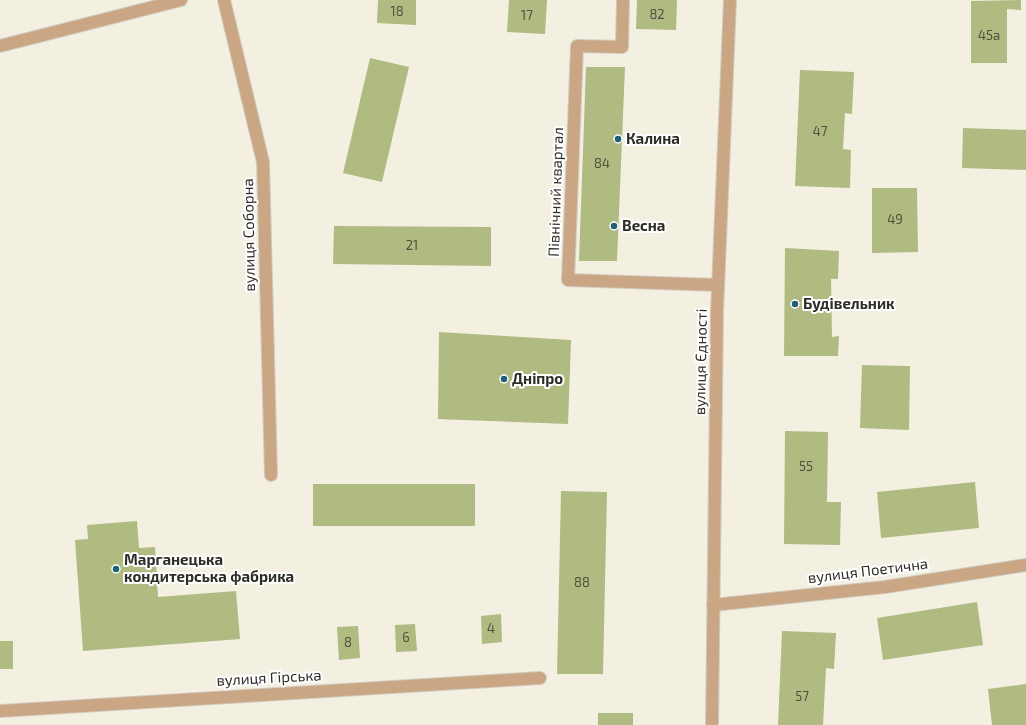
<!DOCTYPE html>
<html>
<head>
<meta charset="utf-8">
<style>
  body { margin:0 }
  canvas { display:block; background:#f3efe1 }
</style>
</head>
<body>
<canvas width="1026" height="725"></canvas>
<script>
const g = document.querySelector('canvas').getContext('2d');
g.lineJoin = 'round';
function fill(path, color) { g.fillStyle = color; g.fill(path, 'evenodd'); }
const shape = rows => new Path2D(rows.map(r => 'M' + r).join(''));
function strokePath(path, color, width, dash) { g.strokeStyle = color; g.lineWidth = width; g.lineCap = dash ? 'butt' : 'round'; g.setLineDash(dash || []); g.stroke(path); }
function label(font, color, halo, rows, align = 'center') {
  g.font = font + ' "Exo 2",sans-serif'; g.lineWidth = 4; g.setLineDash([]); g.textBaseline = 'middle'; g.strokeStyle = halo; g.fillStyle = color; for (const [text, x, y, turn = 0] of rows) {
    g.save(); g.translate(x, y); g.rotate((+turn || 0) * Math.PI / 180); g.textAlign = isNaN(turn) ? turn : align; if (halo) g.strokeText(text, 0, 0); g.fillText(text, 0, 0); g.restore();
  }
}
fill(shape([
  [378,0,416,0,416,25,377,23],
  [509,0,547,0,545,34,507,32],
  [637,0,677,0,676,30,636,29],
  [1021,0,1021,10,1007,9,1007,63,971,63,971,1],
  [370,58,409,67,382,182,343,173],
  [586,67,625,67,617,261,579,261],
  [800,70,854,72,852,114,845,113,843,149,851,150,850,188,795,186],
  [963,128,1026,130,1026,170,962,168],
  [872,188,917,188,918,252,872,253],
  [334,226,491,227,491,266,333,264],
  [785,248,839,251,838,279,831,279,832,337,839,336,838,356,784,356],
  [439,332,571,340,568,424,438,419],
  [862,365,910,366,909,430,860,428],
  [785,431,828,432,827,502,841,502,840,545,784,544],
  [975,482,979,528,881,538,877,492],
  [313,484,475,484,475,526,313,526],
  [561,491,607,492,603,674,557,674],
  [137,521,139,548,155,547,158,597,236,591,240,639,83,651,75,540,88,539,87,525],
  [977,602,983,645,883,660,877,618],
  [501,614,502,642,482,644,481,616],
  [415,624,417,651,396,652,395,625],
  [358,626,360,658,339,660,337,627],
  [782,631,836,633,834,669,826,668,823,725,778,725],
  [0,641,13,641,13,669,0,669],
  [1026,684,1026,725,992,725,988,689],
  [598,713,633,713,633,725,598,725]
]), '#b0bb82');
const minor = shape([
  [224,0,263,162,271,475],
  [623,0,622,47,577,46,568,280,718,285],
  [0,46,181,0],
  [713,605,885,587,1026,565],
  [0,711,540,678]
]);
const tertiary = shape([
  [712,725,717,312,730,0]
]);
strokePath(minor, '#d0ccc0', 14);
strokePath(tertiary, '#d0ccc0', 14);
strokePath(minor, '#caa684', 12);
strokePath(tertiary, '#caa684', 12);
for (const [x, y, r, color] of [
  [618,139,4,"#1f6175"],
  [614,226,4,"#1f6175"],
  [795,304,4,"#1f6175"],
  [504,379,4,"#1f6175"],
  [116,569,4,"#1f6175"]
]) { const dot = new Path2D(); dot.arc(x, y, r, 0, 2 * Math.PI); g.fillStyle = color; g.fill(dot); strokePath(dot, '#fff', 1.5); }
label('13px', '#4f503e', null, [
  ["18",397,12],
  ["82",657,15],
  ["17",527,16],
  ["45а",989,36],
  ["47",820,132],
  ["84",602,164],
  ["49",895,220],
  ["21",412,246],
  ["55",806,467],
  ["88",582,583],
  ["4",491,629],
  ["6",406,638],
  ["8",348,643],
  ["57",802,697]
]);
label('bold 15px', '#2f2d28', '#fff', [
  ["Калина",626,139],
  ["Весна",622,226],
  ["Будівельник",803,304],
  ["Дніпро",512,379],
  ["Марганецька",124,560],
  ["кондитерська фабрика",124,577]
], 'left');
label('15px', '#2f2d28', '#fff', [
  ["Північний квартал",556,192,-88],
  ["вулиця Соборна",249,235,-91],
  ["вулиця Єдності",701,362,-89],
  ["вулиця Поетична",868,571,-7],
  ["вулиця Гірська",269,678,-3]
]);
</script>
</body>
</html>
